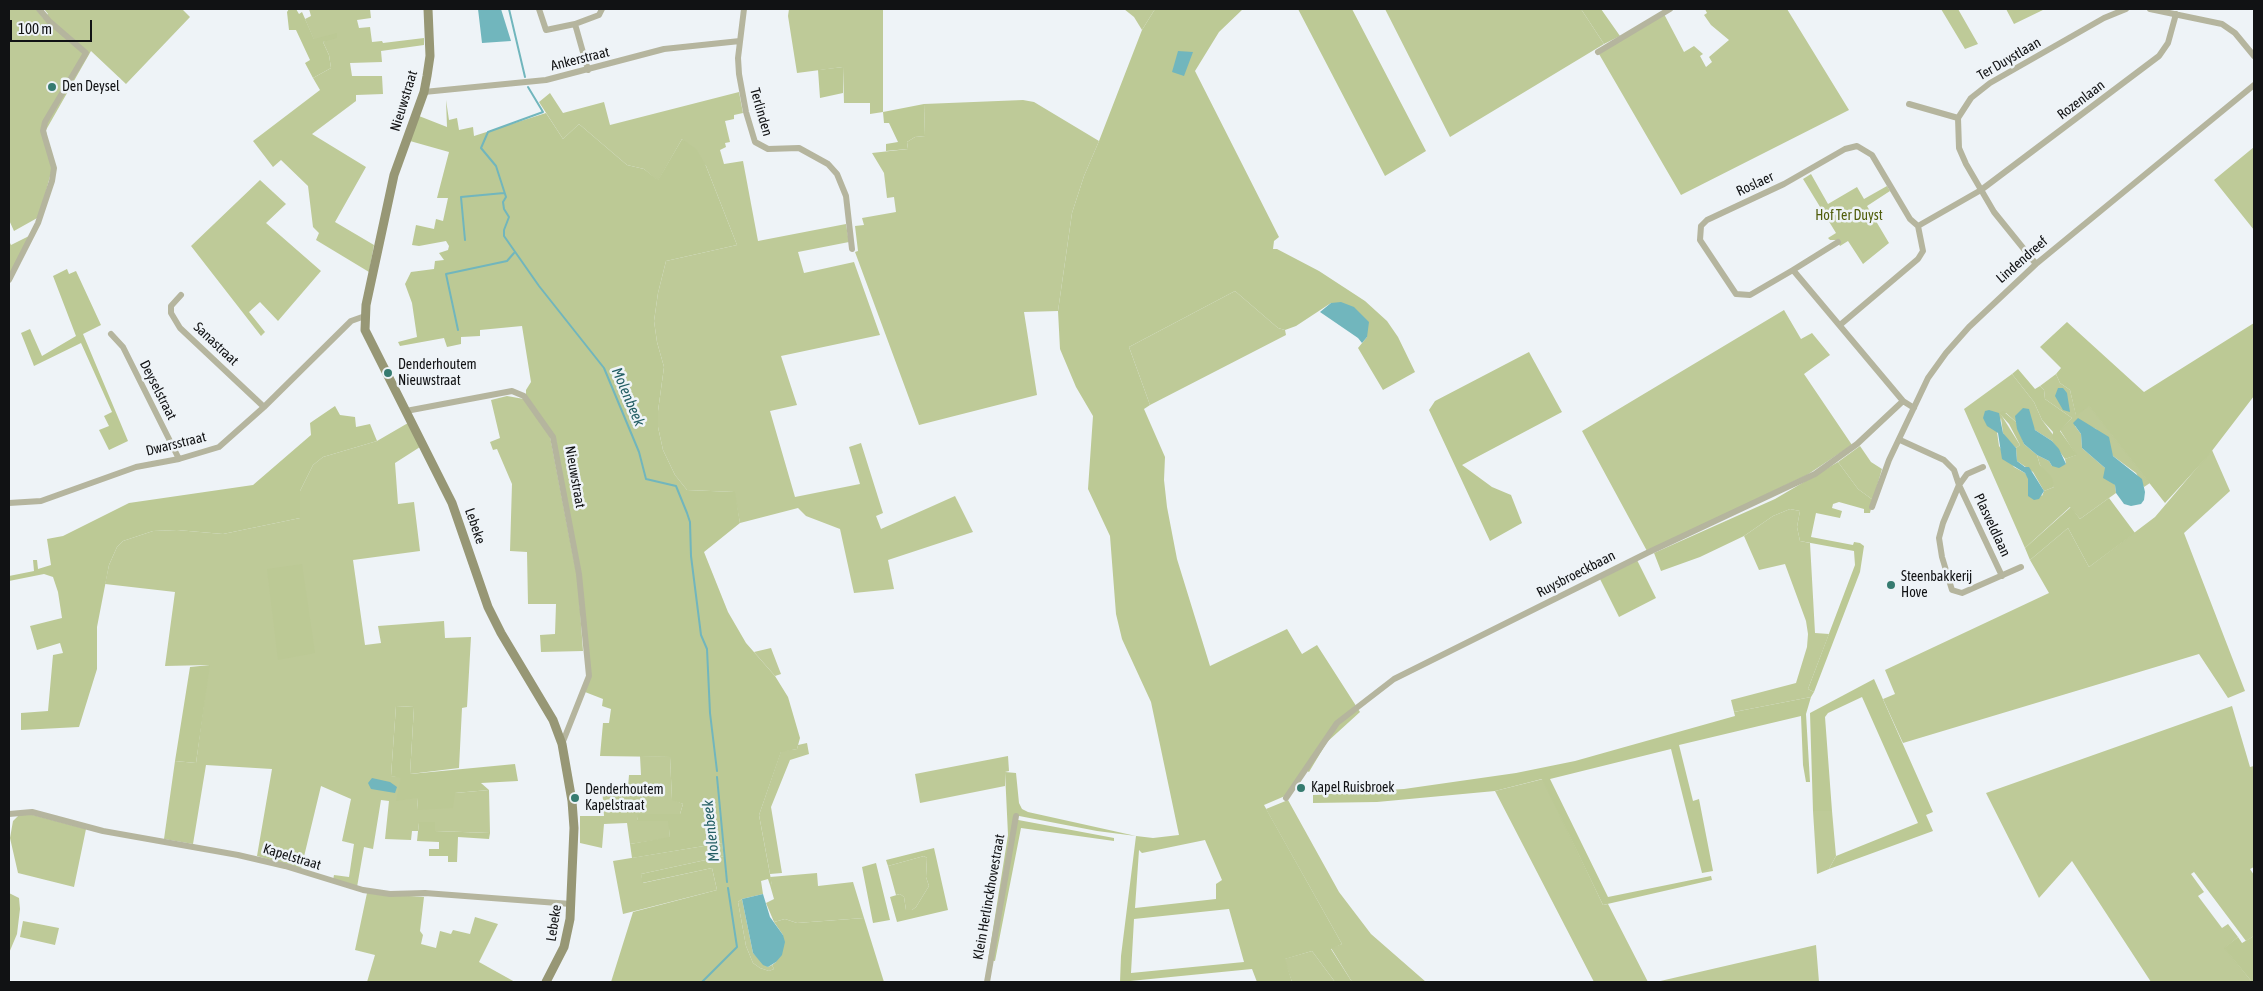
<!DOCTYPE html>
<html>
<head>
<meta charset="utf-8">
<style>
  body { margin:0 }
  #map { position:relative; width:2263px; height:991px; overflow:hidden; background:#eef3f7; font-family:"Asap Condensed",sans-serif }
  canvas { display:block }
  .frame { position:absolute; inset:0; border:10px solid #111214; pointer-events:none }
  .scale { position:absolute; left:10px; top:20px; width:82px; height:22px; box-sizing:border-box; border:2px solid #111214; border-top:0; padding-left:6px; font-size:15px; line-height:18px; white-space:nowrap; color:#111214; -webkit-text-stroke:4px #eef3f7; paint-order:stroke }
</style>
</head>
<body>
<div id="map">
<canvas width="2263" height="991"></canvas>
<div class="frame"></div>
<div class="scale">100 m</div>
</div>
<script>
const g = document.querySelector('canvas').getContext('2d');
g.lineJoin = 'round';
function fill(path, color) { g.fillStyle = color; g.fill(path, 'evenodd'); }
const shape = rows => new Path2D(rows.map(r => 'M' + r).join(''));
function strokePath(path, color, width, dash) { g.strokeStyle = color; g.lineWidth = width; g.lineCap = dash ? 'butt' : 'round'; g.setLineDash(dash || []); g.stroke(path); }
function label(font, color, halo, rows, align = 'center') {
  g.font = font + ' "Asap Condensed",sans-serif'; g.lineWidth = 5; g.setLineDash([]); g.textBaseline = 'middle'; g.strokeStyle = halo; g.fillStyle = color; for (const [text, x, y, turn = 0] of rows) {
    g.save(); g.translate(x, y); g.rotate((+turn || 0) * Math.PI / 180); g.textAlign = isNaN(turn) ? turn : align; if (halo) g.strokeText(text, 0, 0); g.fillText(text, 0, 0); g.restore();
  }
}
fill(shape([
  [9,9,36,9,43,18,48,14,44,9,182,9,190,17,126,84,91,51,46,130,52,169,39,217,14,231,9,220],
  [309,9,370,9,371,18,357,20,359,28,370,27,372,42,382,41,383,43,424,38,424,45,381,51,382,62,350,63,352,76,382,76,383,94,356,95,356,101,312,134,366,167,335,222,374,245,369,272,316,240,319,233,313,227,308,186,281,160,273,167,253,141,320,90,313,78,331,68,329,55,323,42,337,34,314,40,305,19,311,16],
  [789,9,883,9,883,112,870,114,870,103,844,103,843,67,797,73,788,16],
  [1124,9,1155,9,1142,30,1134,17],
  [1385,9,1581,9,1604,44,1450,137],
  [1705,9,1787,9,1849,110,1681,195,1599,54,1664,14,1684,52,1694,46,1703,54,1700,56,1706,67,1712,62,1709,57,1729,40,1711,25,1704,15,1707,13],
  [1941,9,1958,9,1978,44,1965,49],
  [2006,9,2045,9,2014,24],
  [739,92,743,113,734,115,734,119,725,121,730,142,725,143,726,147,720,150,724,164,743,161,758,241,846,224,849,242,798,252,804,273,854,262,880,335,781,356,797,405,770,411,795,497,860,484,849,447,861,443,883,513,876,516,881,529,955,496,973,532,888,560,894,589,854,593,840,529,806,516,798,508,740,523,734,492,687,490,675,475,663,450,658,427,658,411,664,367,657,342,654,321,658,293,666,261,737,245,706,166,682,139,658,181,644,169,627,165,579,124,563,139,539,102,550,93,563,113,604,102,610,125],
  [1023,100,1034,102,1099,141,1084,176,1072,213,1058,311,1024,312,1037,395,919,425,855,252,858,251,855,226,864,225,862,218,896,212,894,197,887,198,884,173,872,153,908,149,907,142,915,137,925,136,924,104],
  [2254,147,2254,230,2214,180],
  [1811,174,1828,204,1857,187,1864,199,1887,186,1890,191,1867,206,1889,243,1863,264,1848,241,1840,246,1837,240,1830,240,1828,238,1836,233,1803,179],
  [260,180,286,204,266,223,321,271,278,321,260,302,249,312,265,332,261,336,191,246],
  [31,235,9,278,9,241,11,245],
  [1235,291,1278,328,1285,330,1286,335,1150,405,1129,347],
  [1784,310,1801,339,1812,333,1830,355,1804,374,1852,445,1807,475,1647,551,1582,431],
  [2012,374,2034,402,2042,420,2054,436,2052,441,2035,430,2032,425,2016,416,2016,422,2006,413,2000,413,2020,445,2016,448,2007,440,2003,433,2001,418,1997,432,1999,446,2014,467,2025,473,2042,496,2044,491,2054,487,2040,465,2037,455,2049,461,2052,466,2066,464,2065,459,2076,455,2060,430,2072,418,2045,399,2044,390,2040,386,2056,374,2060,383,2070,390,2076,415,2089,405,2150,483,2144,487,2136,473,2113,456,2096,429,2087,425,2075,426,2081,434,2082,448,2105,468,2115,485,2116,493,2080,519,2070,507,2025,548,1964,409],
  [507,396,524,399,550,436,578,582,583,651,541,652,540,635,555,634,556,604,528,604,527,552,510,551,512,484,497,449,493,450,490,442,500,438,491,400],
  [408,423,420,447,395,463,398,504,414,502,420,551,353,560,365,645,381,643,378,626,444,621,445,638,471,637,467,707,462,708,459,768,410,774,414,707,396,706,391,776,401,777,417,798,418,809,455,793,489,790,490,833,435,831,419,823,418,831,412,831,411,840,385,839,389,801,381,800,373,849,364,847,357,887,333,880,334,875,349,877,354,844,342,841,351,799,321,786,301,869,257,856,272,769,206,765,193,844,164,839,175,761,196,763,209,665,165,666,175,592,105,584,109,565,117,547,123,541,153,531,177,530,223,534,300,518,300,491,313,465,323,457,377,441],
  [1860,446,1871,462,1882,469,1873,500,1858,489,1838,462],
  [2212,450,2230,491,2184,533,2245,691,2228,698,2199,654,1903,743,1883,699,1895,694,1885,670,2049,593,2030,560,2068,528,2089,567,2155,517],
  [1790,509,1800,511,1797,527,1800,541,1810,543,1815,633,1829,634,1808,689,1814,692,1811,697,1734,712,1731,700,1796,683,1807,647,1808,634,1806,621,1785,564,1759,570,1744,536,1773,516],
  [771,648,781,674,775,676,754,652],
  [2232,706,2250,767,2254,766,2254,867,2250,869,2254,875,2254,936,2246,941,2194,872,2191,874,2204,892,2198,896,2222,928,2228,924,2238,937,2225,948,2252,982,2151,982,2072,861,2039,898,1986,793],
  [807,743,809,754,790,760,771,807,782,873,770,874,759,815,781,751,797,749,798,745],
  [640,756,670,757,672,799,683,804,680,814,639,814,637,820,669,821,670,838,630,844,627,823,604,824,602,848,580,843,580,816,604,816,602,786,628,787,629,775,641,775],
  [1008,756,1009,771,1005,772,1005,786,920,803,915,774],
  [1543,779,1603,905,1608,904,1648,982,1594,982,1495,791],
  [1288,800,1339,892,1371,934,1426,982,1352,982,1331,948,1342,944,1266,809],
  [1813,811,1832,811,1836,856,1829,869,1817,874],
  [19,815,33,815,86,829,74,887,18,873,10,838,13,821],
  [722,843,724,856,641,874,643,883,712,868,717,890,623,914,613,861],
  [924,856,927,858,926,877,929,886,916,907,912,910,906,910,904,897,900,894,896,895,888,866],
  [817,873,818,886,853,882,864,918,797,923,785,919,774,922,766,903,774,899,770,885,772,885,770,877],
  [9,893,19,898,20,909,17,934,9,953],
  [367,893,424,897,420,931,423,935,421,944,436,948,440,931,451,934,453,930,470,934,475,917,498,924,479,962,515,982,367,982,375,955,355,950],
  [742,899,753,953,768,967,772,965,774,969,769,971,760,968,753,963,746,946,738,902],
  [23,921,59,928,55,945,20,937],
  [1816,945,1819,982,1656,982],
  [1312,951,1335,982,1292,982,1284,959]
]), '#beca98');
fill(shape([
  [289,9,296,9,299,14,302,12,314,39,337,33,337,38,323,42,329,55,331,68,313,78,305,63,310,60,296,30,289,30,287,12],
  [1155,9,1243,9,1219,32,1195,71,1279,237,1274,241,1273,249,1277,249,1319,271,1365,301,1387,321,1398,337,1415,372,1383,390,1358,348,1367,337,1331,303,1296,326,1285,330,1278,328,1235,291,1129,347,1150,405,1144,409,1165,457,1164,480,1167,507,1177,559,1210,666,1287,629,1302,654,1317,645,1360,712,1327,742,1309,772,1304,769,1285,796,1264,805,1342,944,1331,949,1352,982,1335,982,1312,951,1285,959,1292,982,1257,982,1252,969,1120,982,1121,956,1136,836,1097,831,1014,815,1013,819,1114,838,1114,841,1021,828,995,961,988,960,1008,835,1005,772,1016,773,1019,803,1022,809,1028,812,1136,836,1153,838,1179,835,1151,702,1122,639,1116,614,1110,536,1088,489,1093,416,1076,387,1060,349,1058,311,1072,213,1084,176,1099,141,1142,30],
  [1205,840,1222,880,1216,884,1216,899,1135,908,1139,850,1142,853],
  [1229,909,1244,962,1131,973,1134,919],
  [1298,9,1352,9,1426,151,1385,176],
  [1581,9,1601,9,1620,36,1604,44],
  [843,67,843,93,820,98,818,70],
  [446,100,449,120,457,118,459,130,473,127,474,136,546,113,563,139,579,124,627,165,644,169,658,180,682,139,696,149,706,166,737,245,666,261,658,293,654,321,657,342,664,367,658,411,658,427,663,450,675,475,687,490,735,492,740,523,704,552,728,612,746,643,775,676,788,697,800,738,797,749,781,752,759,815,772,885,770,885,768,879,761,881,763,894,742,899,738,902,746,946,753,963,760,968,769,971,774,969,772,965,776,962,783,935,774,922,785,919,797,923,864,918,884,982,611,982,633,912,717,890,712,868,642,883,641,874,724,856,722,843,632,858,630,844,670,837,668,821,637,821,638,814,680,814,683,804,672,800,670,757,600,756,603,723,609,723,611,709,602,706,603,699,585,692,591,677,556,440,526,396,526,390,531,382,522,326,480,330,480,336,461,337,461,344,447,347,444,338,400,346,398,342,417,337,412,303,405,284,411,272,434,269,435,261,444,260,439,253,448,250,449,246,446,241,419,246,412,245,416,225,434,229,436,219,443,221,448,198,437,198,449,152,410,141,419,116,447,127],
  [924,104,925,136,915,137,907,142,908,149,886,151,886,144,898,142,889,123,884,123,883,112],
  [67,269,69,274,76,271,101,325,83,334,128,441,109,450,99,430,109,426,104,416,112,412,81,343,34,366,21,333,30,329,42,356,76,336,53,276],
  [2067,322,2144,392,2254,323,2254,396,2208,456,2165,503,2089,406,2076,416,2070,390,2060,383,2056,374,2061,368,2040,347],
  [1529,352,1562,412,1462,465,1492,487,1511,495,1522,523,1490,541,1429,410,1435,401],
  [2018,369,2035,389,2040,386,2044,390,2045,399,2072,418,2060,431,2077,455,2065,459,2052,441,2053,432,2042,420,2034,402,2012,374],
  [335,406,340,415,355,417,356,427,370,424,377,441,323,457,313,465,300,491,300,518,223,534,177,530,153,531,123,541,117,547,109,565,97,627,97,669,79,727,21,730,21,713,48,711,53,655,63,653,60,643,37,650,30,626,62,618,58,592,53,577,44,574,9,581,9,576,34,571,33,560,37,560,38,569,51,565,47,539,63,536,129,503,253,485,311,435,310,423],
  [2003,411,2016,422,2024,444,2037,455,2040,465,2052,478,2054,487,2044,491,2033,472,2017,461,2016,448,2020,445,2009,424,1999,413],
  [1838,462,1858,489,1873,500,1870,513,1864,513,1864,509,1839,502,1833,504,1832,508,1842,511,1840,518,1816,513,1811,537,1853,545,1854,542,1860,543,1864,546,1860,572,1814,692,1808,689,1855,565,1854,551,1800,541,1797,527,1800,511,1790,509,1773,516,1744,536,1700,557,1661,571,1654,553,1775,499],
  [2109,498,2135,533,2089,567,2068,528,2030,560,2025,548,2071,507,2080,519],
  [1637,560,1656,598,1619,617,1600,579],
  [302,564,315,653,278,660,267,569],
  [210,665,196,763,175,761,190,667],
  [1874,679,1933,812,1926,815,1933,831,1829,869,1836,856,1918,823,1862,697,1828,713,1825,717,1832,811,1813,811,1810,713],
  [1811,697,1806,714,1810,782,1806,782,1803,765,1801,716,1679,745,1693,801,1699,799,1713,871,1702,873,1671,749,1550,779,1608,897,1711,876,1712,880,1603,905,1542,779,1495,791,1377,802,1313,803,1313,795,1404,789,1516,773,1575,761,1735,716,1734,712],
  [396,706,414,707,410,774,515,764,518,781,481,783,489,790,455,793,453,808,418,810,417,798,396,801,401,778,391,776],
  [419,822,435,822,435,831,490,833,489,839,458,837,457,862,448,862,448,856,429,856,429,849,439,849,439,842,417,841],
  [934,848,948,910,897,922,890,897,900,894,904,897,906,910,912,910,916,907,929,886,926,877,927,858,924,856,888,866,886,860],
  [876,863,890,920,873,923,862,867],
  [2254,936,2254,982,2252,982,2224,948,2238,937,2242,943]
]), '#bcc995');
fill(shape([
  [478,9,501,9,511,41,482,43],
  [1178,51,1193,52,1184,76,1172,72],
  [1341,302,1354,307,1369,322,1367,337,1362,343,1358,338,1320,312,1331,303],
  [2058,388,2063,388,2067,393,2070,412,2063,410,2055,396],
  [2023,408,2029,409,2035,430,2052,441,2059,449,2066,464,2059,468,2052,466,2049,461,2037,455,2024,444,2017,429,2015,416],
  [1989,410,1999,413,2003,433,2016,448,2017,461,2025,467,2029,467,2044,491,2039,499,2034,500,2028,496,2028,479,2025,473,2002,459,1998,433,1987,426,1983,418,1985,411],
  [2078,418,2109,437,2113,456,2142,479,2145,492,2144,500,2141,504,2131,506,2124,504,2116,493,2115,485,2103,478,2105,468,2082,448,2081,434,2073,423],
  [372,778,390,782,397,787,395,793,371,789,368,783],
  [763,894,770,917,783,935,785,942,782,955,776,962,768,967,763,965,753,953,742,899]
]), '#71b6bd');
strokePath(shape([
  [509,9,525,77],
  [528,87,543,112,488,132,481,148,496,166,506,197,503,202,504,209,509,217,504,230,504,236,539,286,604,368,639,452,646,479,676,486,687,513,690,522,691,556,701,635,707,649,710,713,717,771],
  [465,240,461,197,504,193],
  [458,330,446,274,507,261,514,253],
  [717,777,727,882],
  [702,982,737,947,728,888]
]), '#71b6bd', 2);
strokePath(shape([
  [539,9,546,30,575,24],
  [744,9,738,58,739,74,746,112,755,142,768,149,799,148,828,164,837,174,846,196,852,249],
  [2150,9,2222,24,2235,33,2254,56],
  [1598,52,1670,9],
  [588,70,575,24,599,15,602,9],
  [424,92,546,80,664,49,740,41],
  [1909,104,1958,118],
  [1838,242,1793,270,1903,401,1914,408],
  [2036,264,1994,212,1966,164,1959,148,1958,118,1971,98,1990,83,2104,18,2126,9],
  [1793,270,1750,295,1736,294,1700,240,1701,226,1707,220,1784,184,1845,149,1857,146,1872,155,1910,219,1918,226],
  [9,280,38,223,52,181,54,168,43,131,45,122,86,53,49,21,39,9],
  [181,295,171,306,171,313,180,328,264,407],
  [1840,325,1918,259,1923,251,1918,226,1981,190,2159,56,2168,43,2176,14],
  [111,334,123,347,179,459],
  [406,411,512,391,524,396,553,437,579,574,589,676,562,744],
  [1900,440,1944,460,1954,470,1959,485,1943,523,1939,538,1942,557,1952,590,1962,593,2021,567],
  [1983,467,1967,474,1959,485,2002,576],
  [9,503,41,501,136,467,179,459,219,447,264,407,351,321,365,316],
  [1872,507,1889,460,1928,378,1946,353,1969,327,2036,264,2254,85],
  [1286,798,1337,723,1394,679,1647,553,1815,474,1857,444,1903,401],
  [9,814,32,812,103,831,238,855,285,866,363,890,390,894,425,893,571,904],
  [987,982,1016,816]
]), '#b5b59e', 6);
strokePath(shape([
  [428,9,430,56,427,76,424,92,394,175,366,305,365,330,452,503,488,607,501,633,553,720,562,744,572,801,574,828,570,919,564,947,546,982]
]), '#979775', 9);
for (const [x, y, r, color] of [
  [52,87,5,"#367b70"],
  [388,373,5,"#367b70"],
  [1891,585,5,"#367b70"],
  [1301,788,5,"#367b70"],
  [575,798,5,"#367b70"]
]) { const dot = new Path2D(); dot.arc(x, y, r, 0, 2 * Math.PI); g.fillStyle = color; g.fill(dot); strokePath(dot, '#eef3f7', 2); }
label('14px', '#111214', '#eef3f7', [
  ["Ankerstraat",580,59,-14],
  ["Ter Duystlaan",2009,59,-30],
  ["Rozenlaan",2081,100,-37],
  ["Nieuwstraat",404,101,-73],
  ["Terlinden",761,112,74],
  ["Roslaer",1755,184,-25],
  ["Lindendreef",2022,260,-41],
  ["Sanastraat",216,344,43],
  ["Deyselstraat",158,390,63],
  ["Dwarsstraat",176,444,-14],
  ["Nieuwstraat",575,477,80],
  ["Plasveldlaan",1992,525,65],
  ["Lebeke",475,526,71],
  ["Ruysbroeckbaan",1576,574,-27],
  ["Kapelstraat",292,857,17],
  ["Klein Herlinckhovestraat",989,897,-80],
  ["Lebeke",554,923,-81]
]);
label('14px', '#111214', '#eef3f7', [
  ["Den Deysel",62,87],
  ["Denderhoutem",398,365],
  ["Nieuwstraat",398,381],
  ["Steenbakkerij",1901,577],
  ["Hove",1901,593],
  ["Kapel Ruisbroek",1311,788],
  ["Denderhoutem",585,790],
  ["Kapelstraat",585,806]
], 'left');
label('14px', '#505d0c', '#eef3f7', [
  ["Hof Ter Duyst",1849,216]
]);
label('italic 15px', '#235e64', '#eef3f7', [
  ["Molenbeek",628,397,67],
  ["Molenbeek",711,831,-96]
]);
</script>
</body>
</html>
